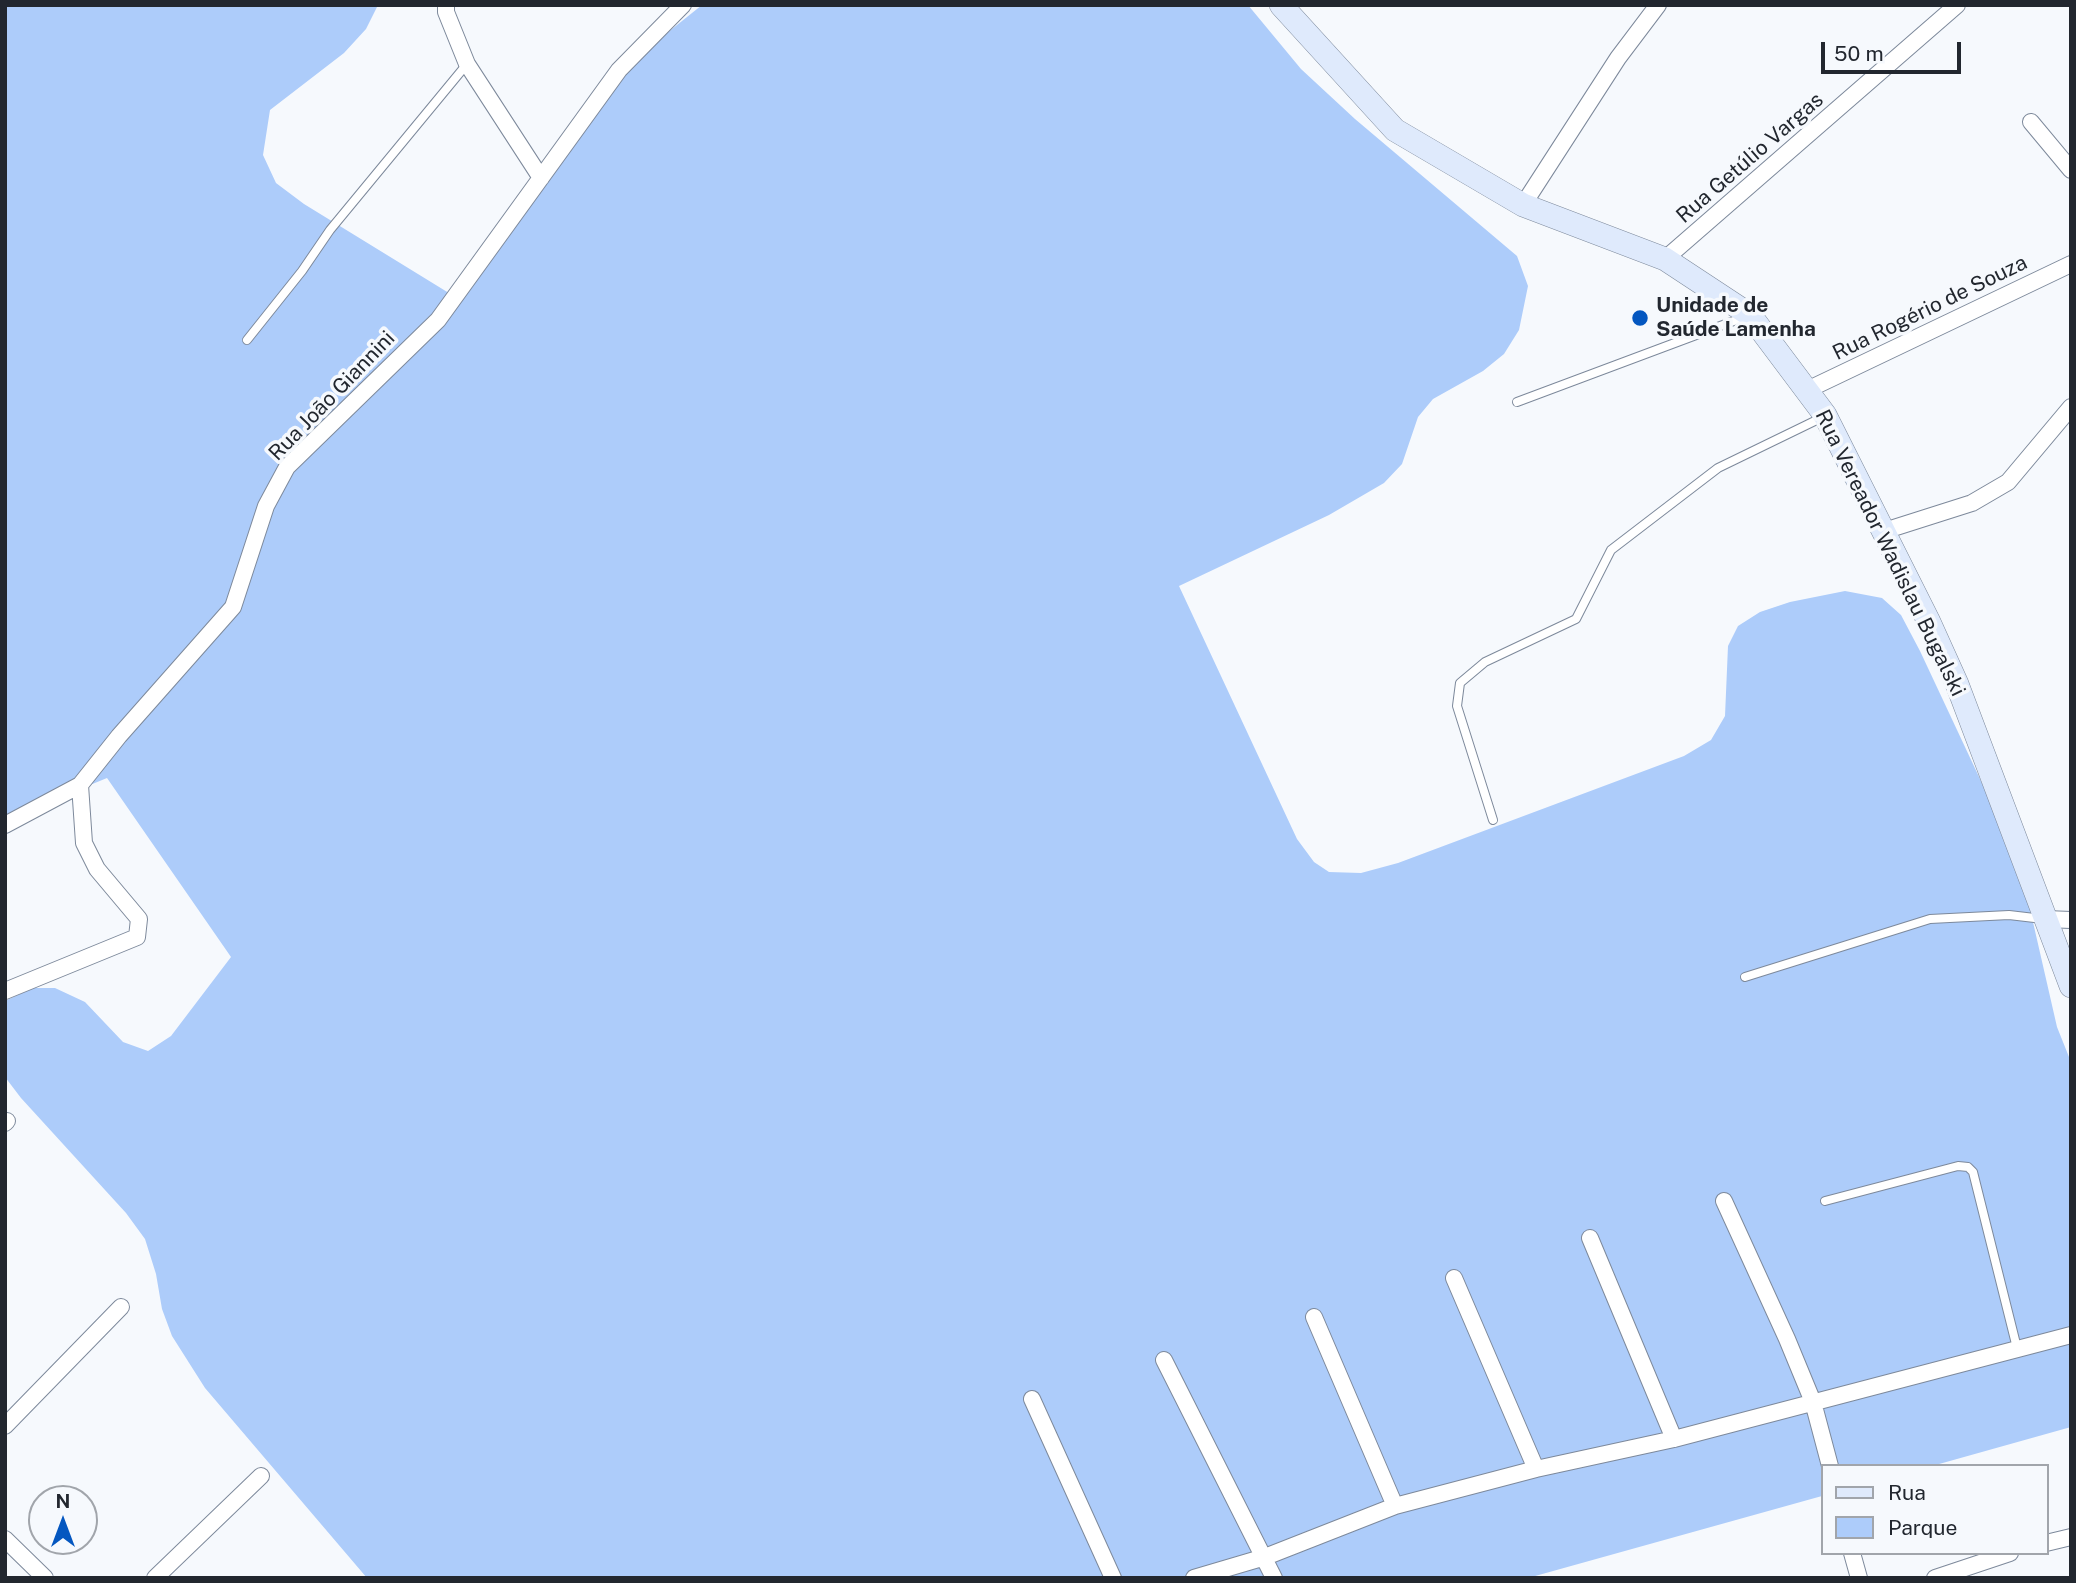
<!DOCTYPE html>
<html>
<head>
<meta charset="utf-8">
<style>
  body { margin:0 }
  #map { position:relative; width:2076px; height:1583px; overflow:hidden; background:#f6f9fd; font-family:"Public Sans",sans-serif }
  canvas { display:block }
  .frame { position:absolute; inset:0; border:7px solid #22272f; pointer-events:none }
  .legend { position:absolute; left:1821px; top:1464px; width:228px; height:91px; box-sizing:border-box; background:#f6f9fd; border:2px solid #a1a5ab; margin:0; padding:9px 12px; list-style:none; font-size:21px; color:#22272f }
  .legend li { display:flex; align-items:center; gap:14px; height:35px }
  .legend b { width:35px; border:2px solid #a1a5ab }
  .north { position:absolute; left:28px; top:1485px; width:70px; height:70px; box-sizing:border-box; background:#f6f9fd; border:2px solid #a1a5ab; border-radius:50%; rotate:0deg; font-size:19px; font-weight:700; line-height:28px; text-align:center; color:#22272f }
  .north::after { content:''; display:block; margin:auto; width:24px; height:32px; background:#0457c0; clip-path:polygon(50% 0,100% 100%,50% 72%,0 100%) }
  .scale { position:absolute; left:1821px; top:42px; width:140px; height:32px; box-sizing:border-box; border:4px solid #22272f; border-top:0; padding-left:9px; font-size:21px; line-height:24px; white-space:nowrap; color:#22272f; -webkit-text-stroke:5px #f6f9fd; paint-order:stroke }
</style>
</head>
<body>
<div id="map">
<canvas width="2076" height="1583"></canvas>
<div class="frame"></div>
<ul class="legend">
<li><b style="height:9px;background:#dfeafc"></b>Rua</li>
<li><b style="height:19px;background:#adccfa"></b>Parque</li>
</ul>
<div class="north">N</div>
<div class="scale">50 m</div>
</div>
<script>
const g = document.querySelector('canvas').getContext('2d');
g.lineJoin = 'round';
function fill(path, color) { g.fillStyle = color; g.fill(path, 'evenodd'); }
const shape = rows => new Path2D(rows.map(r => 'M' + r).join(''));
function strokePath(path, color, width, dash) { g.strokeStyle = color; g.lineWidth = width; g.lineCap = dash ? 'butt' : 'round'; g.setLineDash(dash || []); g.stroke(path); }
function label(font, color, halo, rows, align = 'center') {
  g.font = font + ' "Public Sans",sans-serif'; g.lineWidth = 7; g.setLineDash([]); g.textBaseline = 'middle'; g.strokeStyle = halo; g.fillStyle = color; for (const [text, x, y, turn = 0] of rows) {
    g.save(); g.translate(x, y); g.rotate((+turn || 0) * Math.PI / 180); g.textAlign = isNaN(turn) ? turn : align; if (halo) g.strokeText(text, 0, 0); g.fillText(text, 0, 0); g.restore();
  }
}
fill(shape([
  [5,5,378,5,366,29,344,53,270,110,263,155,276,183,304,204,457,298,617,73,702,5,1248,5,1301,69,1355,119,1517,256,1528,286,1519,330,1504,354,1483,371,1433,399,1418,417,1402,464,1384,483,1329,515,1179,586,1297,839,1314,862,1329,872,1361,873,1398,863,1684,756,1711,740,1725,716,1728,646,1738,626,1760,612,1790,602,1845,591,1882,598,1901,615,1920,651,2010,843,2022,874,2057,1027,2071,1062,2071,1427,1932,1466,1822,1466,1822,1496,1528,1578,367,1578,205,1388,172,1336,162,1309,156,1274,145,1239,126,1213,21,1098,5,1077,5,1001,33,988,55,988,85,1002,123,1042,148,1051,171,1036,231,957,107,778,5,820]
]), '#adccfa');
const lane = shape([
  [247,340,302,271,330,230,467,64],
  [1517,402,1747,316],
  [1493,820,1457,706,1460,683,1485,662,1576,619,1611,550,1718,468,1823,417],
  [1745,977,1930,919,2009,915,2043,919],
  [1825,1201,1958,1166,1968,1167,1973,1172,2017,1348]
]);
const street = shape([
  [446,5,446,12,467,64,541,178],
  [2031,122,2071,170],
  [1523,205,1618,58,1658,5],
  [1665,259,1957,5],
  [1807,390,2071,264],
  [1884,531,1972,503,2008,482,2071,407],
  [5,825,80,785],
  [2046,919,2071,920],
  [5,991,137,937,139,919,97,869,84,843,80,785,119,736,233,607,266,506,287,467,438,320,619,70,683,5],
  [5,1123,7,1121],
  [1724,1201,1787,1339,1813,1402,1830,1466],
  [1590,1238,1674,1439],
  [1454,1278,1536,1469],
  [1314,1317,1395,1506],
  [1164,1360,1274,1578],
  [1032,1399,1113,1578],
  [5,1426,121,1307],
  [5,1539,45,1578],
  [2046,1543,2071,1537],
  [1852,1553,1859,1578],
  [155,1578,261,1476],
  [1194,1578,1265,1557,1395,1506,1536,1469,1674,1439,2071,1335],
  [1935,1578,2010,1553]
]);
const secondary = shape([
  [1281,5,1395,130,1523,205,1665,259,1750,315,1825,415,1929,622,1957,684,2071,986]
]);
strokePath(lane, '#7d899b', 10);
strokePath(street, '#7d899b', 18);
strokePath(secondary, '#7d899b', 24);
strokePath(lane, '#fff', 8);
strokePath(street, '#fff', 16);
strokePath(secondary, '#dfeafc', 23);
for (const [x, y, r, color] of [
  [1640,318,9,"#0457c0"]
]) { const dot = new Path2D(); dot.arc(x, y, r, 0, 2 * Math.PI); g.fillStyle = color; g.fill(dot); strokePath(dot, '#f6f9fd', 2.5); }
label('21px', '#22272f', '#f6f9fd', [
  ["Rua Getúlio Vargas",1750,158,-41],
  ["Rua Rogério de Souza",1930,308,-26],
  ["Rua João Giannini",332,396,-46],
  ["Rua Vereador Wadislau Bugalski",1890,553,64]
]);
label('bold 21px', '#22272f', '#f6f9fd', [
  ["Unidade de",1656,306],
  ["Saúde Lamenha",1656,330]
], 'left');
</script>
</body>
</html>
